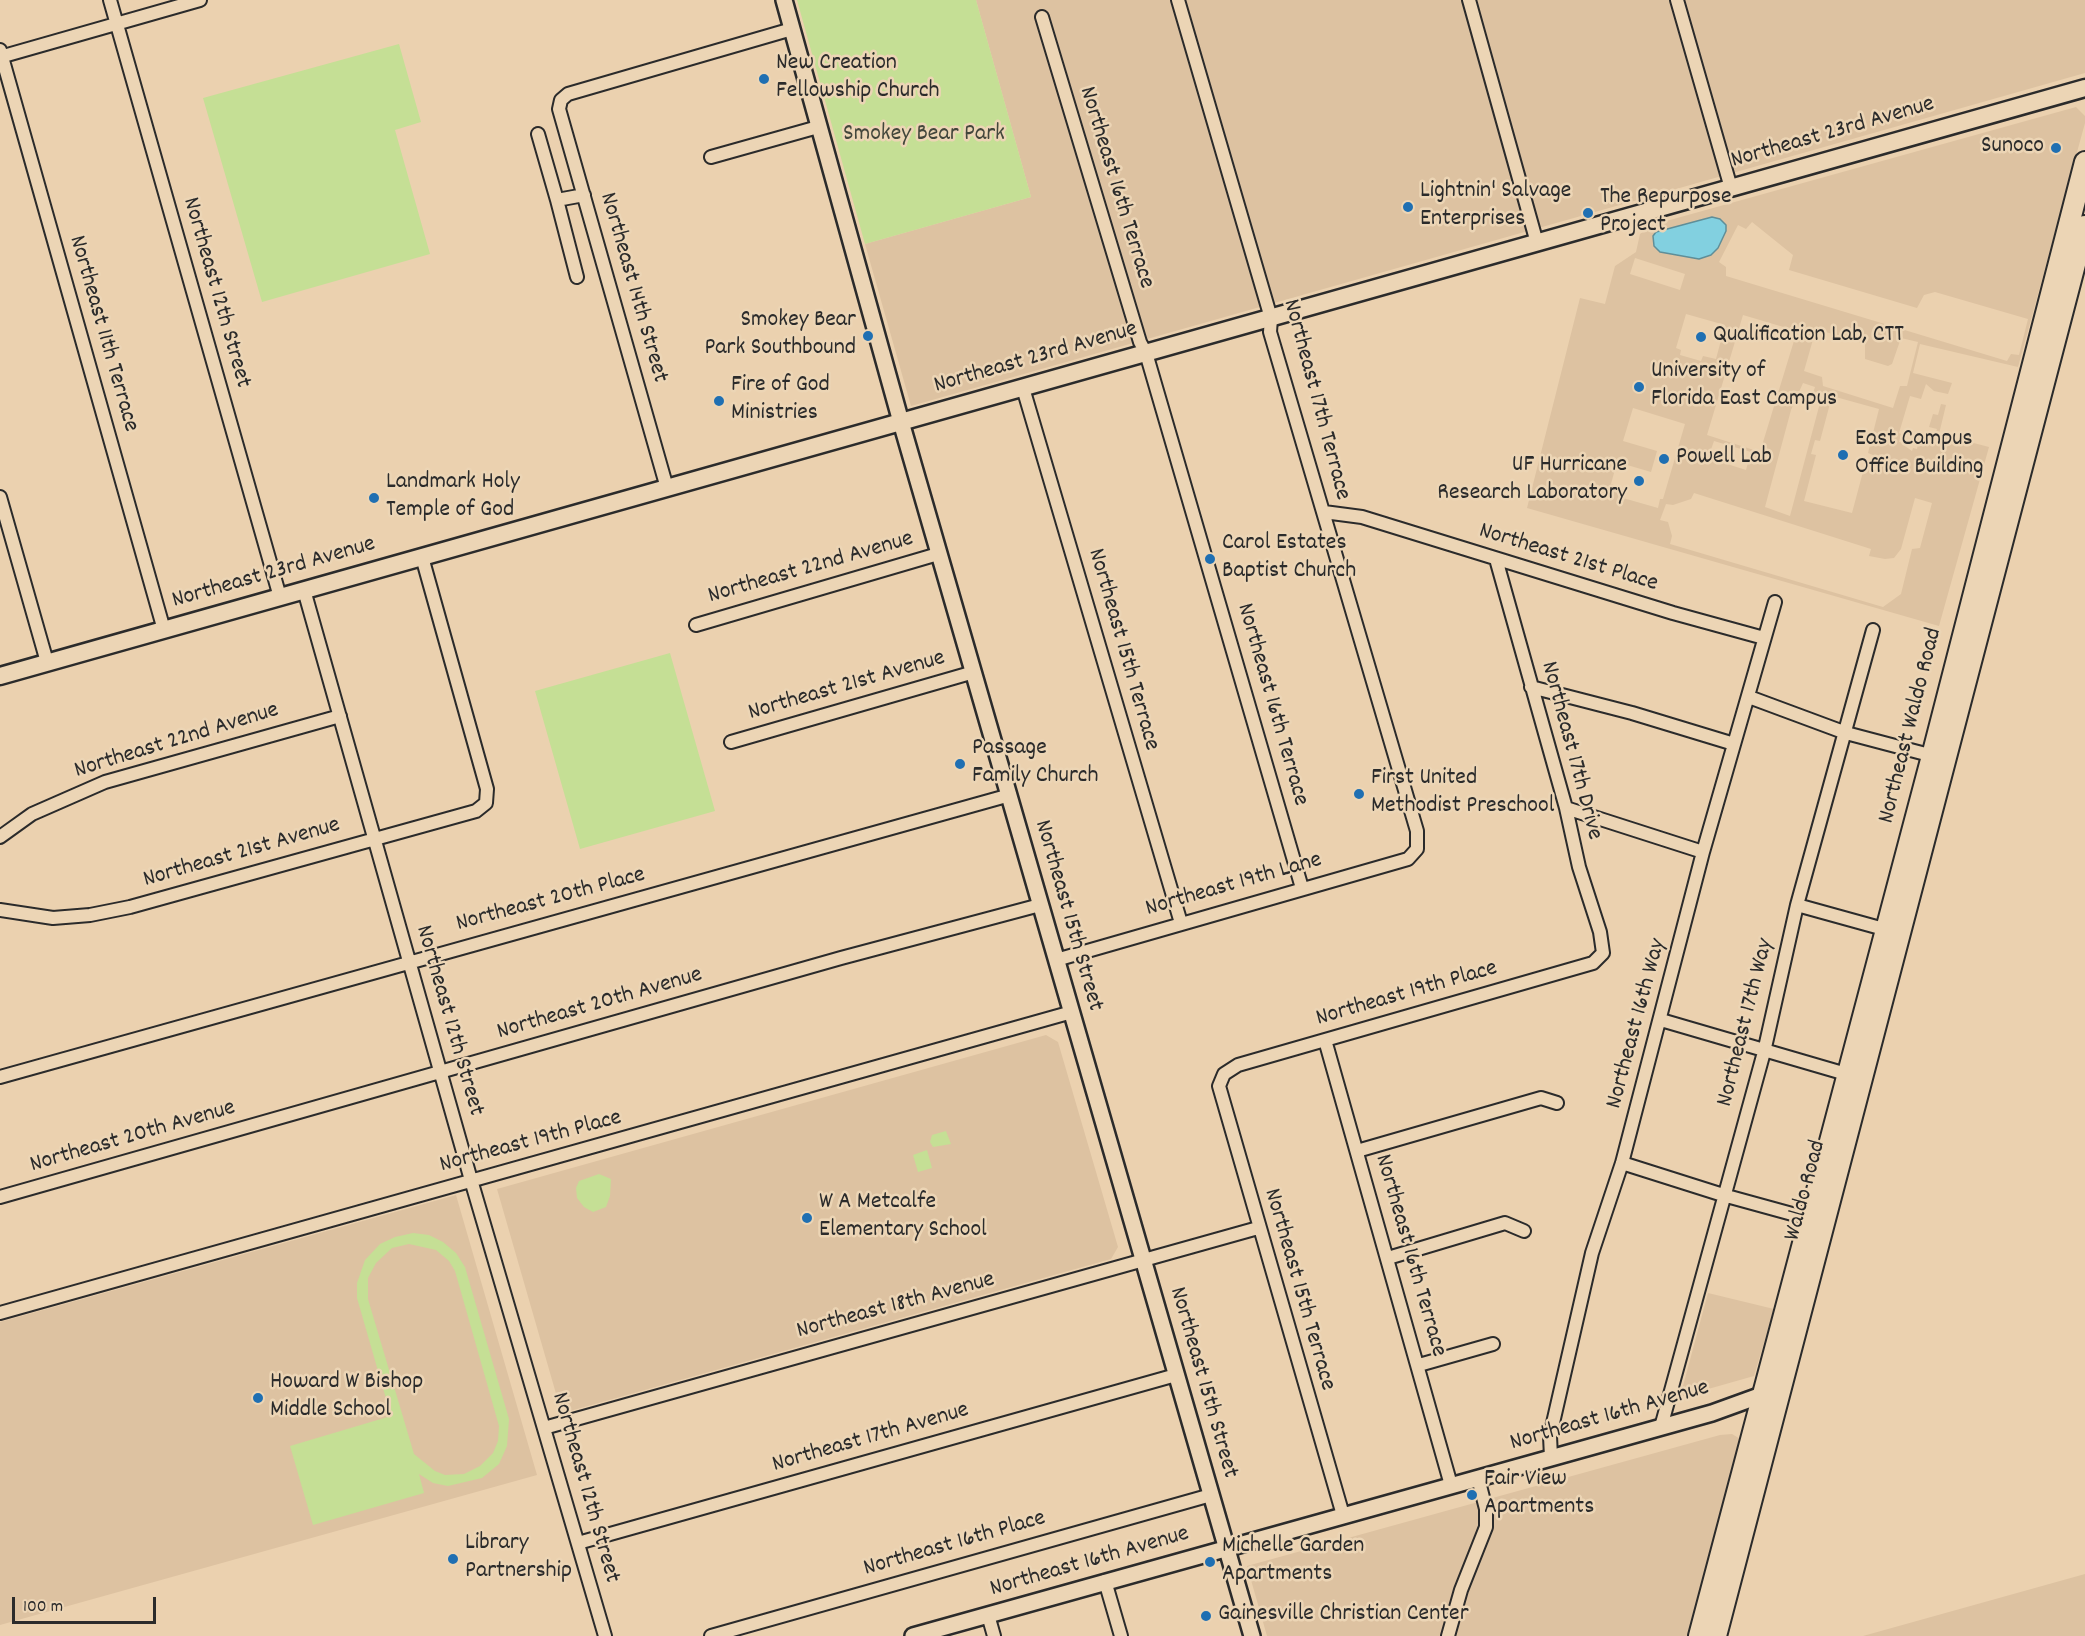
<!DOCTYPE html>
<html>
<head>
<meta charset="utf-8">
<style>
  body { margin:0 }
  #map { position:relative; width:2085px; height:1636px; overflow:hidden; background:#ebd1af; font-family:Dekko,sans-serif }
  canvas { display:block }
  .scale { position:absolute; left:12px; top:1597px; width:144px; height:27px; box-sizing:border-box; border:3px solid #2b2b2b; border-top:0; padding-left:8px; font-size:18px; line-height:21px; white-space:nowrap; color:#2b2b2b; -webkit-text-stroke:4px #ecd5b5; paint-order:stroke }
</style>
</head>
<body>
<div id="map">
<canvas width="2085" height="1636"></canvas>
<div class="scale">100 m</div>
</div>
<script>
const g = document.querySelector('canvas').getContext('2d');
g.lineJoin = 'round';
function fill(path, color) { g.fillStyle = color; g.fill(path, 'evenodd'); }
const shape = rows => new Path2D(rows.map(r => 'M' + r).join(''));
function strokePath(path, color, width, dash) { g.strokeStyle = color; g.lineWidth = width; g.lineCap = dash ? 'butt' : 'round'; g.setLineDash(dash || []); g.stroke(path); }
function label(font, color, halo, rows, align = 'center') {
  g.font = font + ' Dekko,sans-serif'; g.lineWidth = 5; g.setLineDash([]); g.textBaseline = 'middle'; g.strokeStyle = halo; g.fillStyle = color; for (const [text, x, y, turn = 0] of rows) {
    g.save(); g.translate(x, y); g.rotate((+turn || 0) * Math.PI / 180); g.textAlign = isNaN(turn) ? turn : align; if (halo) g.strokeText(text, 0, 0); g.fillText(text, 0, 0); g.restore();
  }
}
fill(shape([
  [976,0,2085,0,2085,73,911,406,865,244,1031,197],
  [2076,107,2085,116,2085,123,2018,367,1920,344,1913,373,1952,383,1948,394,1934,391,1926,384,1921,399,1910,396,1899,433,1901,434,1899,442,1905,443,1905,446,1912,451,1913,448,1917,449,1919,436,1933,440,1937,429,1929,427,1933,414,1938,415,1941,404,1946,405,1939,434,1989,447,1939,626,1527,508,1580,298,1605,304,1615,266,1636,252,1640,234,1652,225],
  [1752,222,1793,255,1789,270,1917,308,1924,295,1935,292,2028,319,2019,355,2011,354,2007,361,1726,276,1726,267,1719,262,1738,225,1746,229],
  [1726,231,1718,248,1654,246,1653,242,1653,236],
  [1635,258,1685,274,1680,290,1630,274],
  [1686,314,1725,325,1716,359,1703,356,1701,361,1680,355,1681,350,1676,348],
  [1743,315,1797,331,1760,452,1707,435],
  [1816,329,1865,344,1865,359,1888,366,1892,364,1901,338,1918,342,1907,386,1900,386,1893,408,1823,386,1822,377,1804,371],
  [1803,383,1815,387,1812,396,1821,399,1790,516,1765,507,1791,410],
  [1832,396,1879,409,1868,453,1873,455,1869,469,1864,468,1852,513,1804,501,1816,455,1811,454,1815,440,1820,441],
  [1633,408,1685,424,1663,499,1660,499,1658,508,1623,498,1619,495,1621,487,1611,484,1617,462,1651,472,1657,451,1623,441],
  [1714,441,1751,452,1746,470,1708,458],
  [1694,493,1871,549,1869,556,1885,559,1894,558,1901,549,1915,498,1932,503,1920,548,1912,549,1901,594,1883,607,1670,544,1672,536,1668,522,1660,520,1666,504,1673,505,1691,499],
  [1046,1035,1058,1042,1118,1247,1111,1259,570,1411,559,1404,497,1189],
  [456,1195,537,1475,0,1625,0,1322],
  [1708,1293,1774,1309,1754,1376,1680,1397],
  [1732,1434,1742,1440,1691,1636,1267,1636,1247,1566,1720,1435],
  [2085,1574,2085,1636,1863,1636]
]), '#ddc2a1');
fill(shape([
  [797,0,976,0,1031,197,865,244],
  [399,44,421,122,395,130,430,254,262,302,203,98],
  [670,653,715,811,580,849,535,691],
  [946,1131,951,1144,933,1147,930,1142,932,1135],
  [927,1150,932,1168,918,1172,913,1155],
  [599,1174,611,1179,610,1196,606,1207,593,1212,584,1207,577,1198,576,1188,579,1181],
  [413,1233,429,1235,443,1242,456,1253,465,1267,509,1419,507,1446,499,1464,482,1478,448,1486,433,1483,419,1474,424,1493,313,1525,290,1446,391,1416,357,1298,357,1283,365,1260,380,1244,395,1237],
  [409,1244,436,1250,449,1261,455,1271,499,1426,498,1441,493,1453,480,1466,464,1474,445,1475,435,1471,414,1454,368,1299,368,1278,376,1263,392,1248]
]), '#c5df95');
const water = shape([
  [1712,217,1720,219,1726,225,1726,231,1718,248,1711,255,1699,259,1660,252,1654,246,1653,236,1656,232,1712,217]
]);
fill(water, '#82d0e0');
strokePath(water, '#5f8e98', 1.5);
const minor = shape([
  [110,0,280,597],
  [1469,0,1537,243],
  [1677,0,1731,188],
  [1042,17,1140,342,1146,353,1302,888],
  [0,50,164,630],
  [0,57,200,0],
  [538,134,557,200],
  [711,157,818,127],
  [577,277,557,200,584,195],
  [1023,388,1181,923],
  [667,488,559,109,561,100,568,94,792,29],
  [0,497,47,662],
  [1324,512,1362,517,1673,613,1764,638],
  [304,590,471,1180,605,1636],
  [696,625,938,554],
  [1531,687,1632,713,1734,744],
  [1749,697,1846,733,1937,757],
  [731,742,974,672],
  [1566,808,1703,852],
  [0,837,32,814,105,782,340,716],
  [1797,905,1891,931],
  [0,910,53,918,90,915,130,907,476,811,486,803,487,789,422,557],
  [1056,960,1408,859,1417,849,1417,831,1270,332,1271,318,1178,0],
  [1661,1020,1853,1076],
  [1325,1040,1451,1485],
  [0,1077,1010,795],
  [1357,1151,1541,1098,1557,1103],
  [1622,1163,1723,1195,1814,1220],
  [0,1197,841,958,1040,905],
  [1388,1258,1505,1223,1524,1231],
  [0,1313,1072,1012],
  [1419,1365,1493,1344],
  [1661,1427,1764,1052,1797,905,1873,630],
  [544,1428,1258,1228],
  [1551,1457,1550,1436,1592,1253,1622,1163,1703,852,1775,602],
  [1343,1515,1219,1086,1224,1074,1238,1065,1593,963,1603,953,1600,932,1579,867,1566,808,1496,559],
  [578,1543,1176,1375],
  [1105,1581,1121,1636],
  [988,1615,994,1636],
  [711,1636,1211,1495],
  [1448,1636,1461,1590,1486,1527,1486,1509,1478,1478]
]);
const tertiary = shape([
  [784,0,901,422,1252,1636],
  [913,1636,1712,1413,1770,1392]
]);
const secondary = shape([
  [0,676,2085,88]
]);
const trunk = shape([
  [1699,1636,1932,756,2085,162],
  [1716,1636,2085,226]
]);
strokePath(minor, '#2b2b2b', 16);
strokePath(tertiary, '#2b2b2b', 20);
strokePath(secondary, '#2b2b2b', 21);
strokePath(trunk, '#2b2b2b', 24);
strokePath(minor, '#ecd5b5', 12);
strokePath(tertiary, '#ecd5b5', 15);
strokePath(secondary, '#ecd5b5', 16);
strokePath(trunk, '#ecd5b5', 20);
for (const [x, y, r, color] of [
  [764,79,6,"#1f6fb2"],
  [2056,148,6,"#1f6fb2"],
  [1408,207,6,"#1f6fb2"],
  [1588,213,6,"#1f6fb2"],
  [868,336,6,"#1f6fb2"],
  [1701,337,6,"#1f6fb2"],
  [1639,387,6,"#1f6fb2"],
  [719,401,6,"#1f6fb2"],
  [1843,455,6,"#1f6fb2"],
  [1664,459,6,"#1f6fb2"],
  [1639,481,6,"#1f6fb2"],
  [374,498,6,"#1f6fb2"],
  [1210,559,6,"#1f6fb2"],
  [960,764,6,"#1f6fb2"],
  [1359,794,6,"#1f6fb2"],
  [807,1218,6,"#1f6fb2"],
  [258,1398,6,"#1f6fb2"],
  [1472,1495,6,"#1f6fb2"],
  [453,1559,6,"#1f6fb2"],
  [1210,1562,6,"#1f6fb2"],
  [1206,1616,6,"#1f6fb2"]
]) { const dot = new Path2D(); dot.arc(x, y, r, 0, 2 * Math.PI); g.fillStyle = color; g.fill(dot); strokePath(dot, '#ecd5b5', 2); }
label('24px', '#2b2b2b', '#ecd5b5', [
  ["New Creation",776,65],
  ["Fellowship Church",776,93],
  ["Sunoco",2044,148,"right"],
  ["Lightnin' Salvage",1420,193],
  ["Enterprises",1420,221],
  ["The Repurpose",1600,199],
  ["Project",1600,227],
  ["Smokey Bear",856,322,"right"],
  ["Park Southbound",856,350,"right"],
  ["Qualification Lab, CTT",1713,337],
  ["University of",1651,373],
  ["Florida East Campus",1651,401],
  ["Fire of God",731,387],
  ["Ministries",731,415],
  ["East Campus",1855,441],
  ["Office Building",1855,469],
  ["Powell Lab",1676,459],
  ["UF Hurricane",1627,467,"right"],
  ["Research Laboratory",1627,495,"right"],
  ["Landmark Holy",386,484],
  ["Temple of God",386,512],
  ["Carol Estates",1222,545],
  ["Baptist Church",1222,573],
  ["Passage",972,750],
  ["Family Church",972,778],
  ["First United",1371,780],
  ["Methodist Preschool",1371,808],
  ["W A Metcalfe",819,1204],
  ["Elementary School",819,1232],
  ["Howard W Bishop",270,1384],
  ["Middle School",270,1412],
  ["Fair View",1484,1481],
  ["Apartments",1484,1509],
  ["Library",465,1545],
  ["Partnership",465,1573],
  ["Michelle Garden",1222,1548],
  ["Apartments",1222,1576],
  ["Gainesville Christian Center",1218,1616]
], 'left');
label('24px', '#2b2b2b', '#ecd5b5', [
  ["Northeast 23rd Avenue",1833,134,-16],
  ["Northeast 16th Terrace",1115,188,73],
  ["Northeast 14th Street",632,288,74],
  ["Northeast 12th Street",215,293,74],
  ["Northeast 11th Terrace",102,334,74],
  ["Northeast 23rd Avenue",1036,359,-16],
  ["Northeast 17th Terrace",1315,400,75],
  ["Northeast 21st Place",1568,559,17],
  ["Northeast 22nd Avenue",811,569,-16],
  ["Northeast 23rd Avenue",274,574,-16],
  ["Northeast 15th Terrace",1122,650,74],
  ["Northeast 21st Avenue",847,687,-16],
  ["Northeast 16th Terrace",1271,705,74],
  ["Northeast Waldo Road",1912,726,-76],
  ["Northeast 22nd Avenue",177,742,-17],
  ["Northeast 17th Drive",1570,751,75],
  ["Northeast 21st Avenue",242,854,-16],
  ["Northeast 19th Lane",1234,886,-16],
  ["Northeast 20th Place",551,901,-15],
  ["Northeast 15th Street",1067,916,74],
  ["Northeast 19th Place",1407,995,-16],
  ["Northeast 20th Avenue",600,1005,-16],
  ["Northeast 12th Street",448,1021,74],
  ["Northeast 17th Way",1747,1023,-76],
  ["Northeast 16th Way",1638,1024,-75],
  ["Northeast 20th Avenue",133,1138,-16],
  ["Northeast 19th Place",531,1143,-15],
  ["Waldo Road",1807,1191,-75],
  ["Northeast 16th Terrace",1409,1256,74],
  ["Northeast 15th Terrace",1298,1290,74],
  ["Northeast 18th Avenue",896,1307,-15],
  ["Northeast 15th Street",1202,1383,74],
  ["Northeast 16th Avenue",1610,1417,-16],
  ["Northeast 17th Avenue",871,1439,-16],
  ["Northeast 12th Street",584,1488,74],
  ["Northeast 16th Place",955,1545,-16],
  ["Northeast 16th Avenue",1090,1563,-16]
]);
label('24px', '#42463b', '#ecd5b5', [
  ["Smokey Bear Park",924,136]
]);
</script>
</body>
</html>
